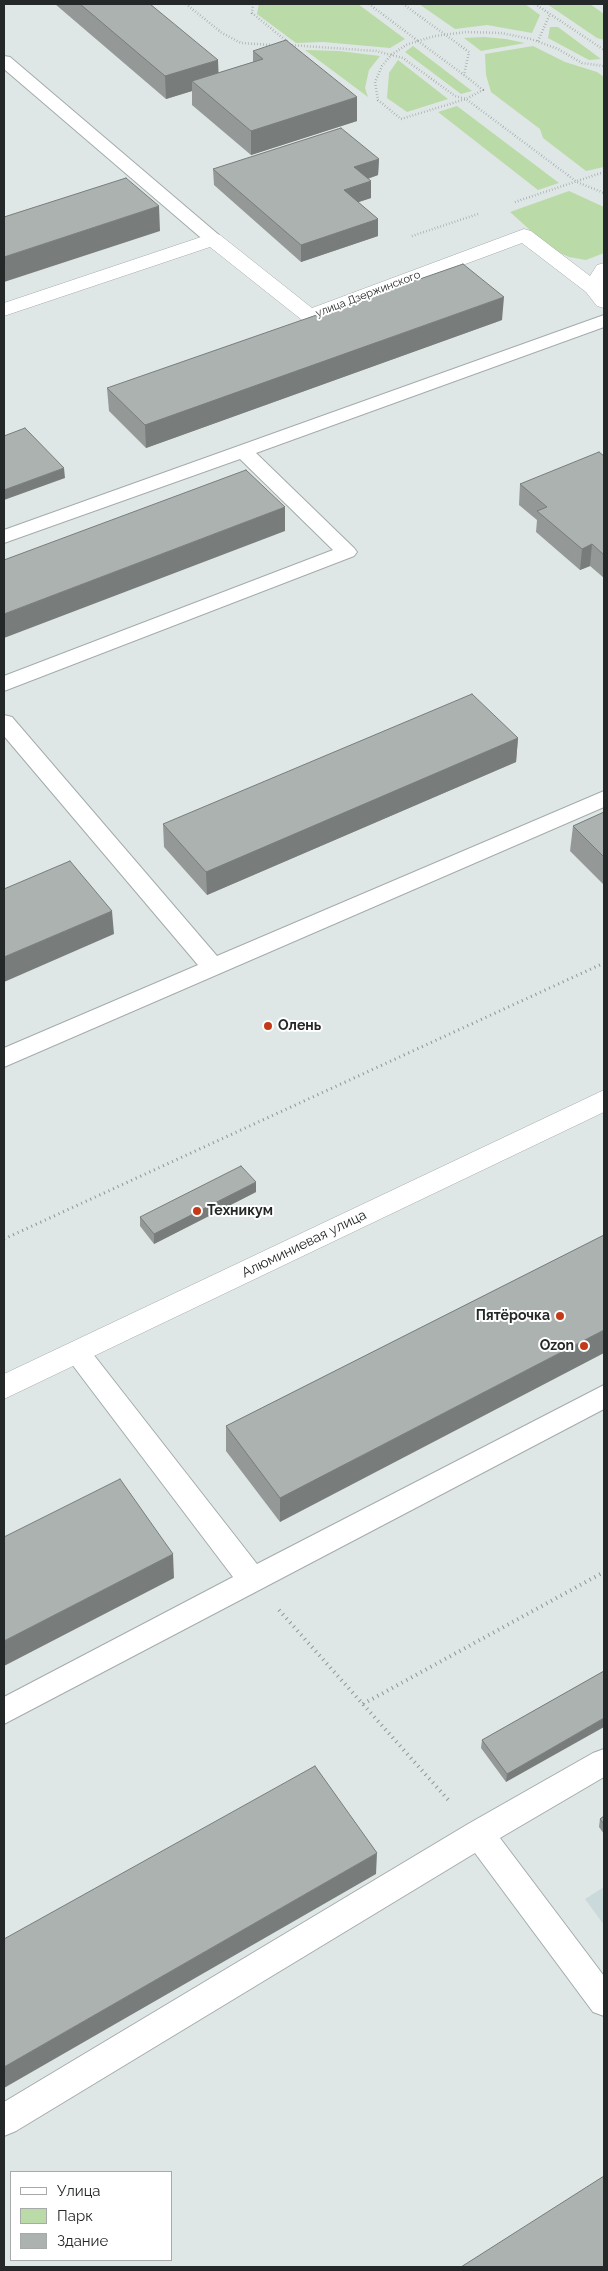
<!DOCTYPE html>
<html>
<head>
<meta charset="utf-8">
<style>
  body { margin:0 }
  #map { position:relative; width:608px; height:2271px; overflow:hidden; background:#dfe6e6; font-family:Raleway,sans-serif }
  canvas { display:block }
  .frame { position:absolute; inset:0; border:5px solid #252828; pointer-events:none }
  .legend { position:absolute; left:10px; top:2171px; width:162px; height:90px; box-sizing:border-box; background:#fff; border:1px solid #a8a9a9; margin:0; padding:6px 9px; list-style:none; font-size:15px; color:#252828 }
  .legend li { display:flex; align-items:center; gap:10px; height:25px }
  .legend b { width:25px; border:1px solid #a8a9a9 }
</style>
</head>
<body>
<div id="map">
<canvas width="608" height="2271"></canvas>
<div class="frame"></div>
<ul class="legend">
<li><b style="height:6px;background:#fff"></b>Улица</li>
<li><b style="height:14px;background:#badba7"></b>Парк</li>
<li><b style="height:14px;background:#acb2b0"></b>Здание</li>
</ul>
</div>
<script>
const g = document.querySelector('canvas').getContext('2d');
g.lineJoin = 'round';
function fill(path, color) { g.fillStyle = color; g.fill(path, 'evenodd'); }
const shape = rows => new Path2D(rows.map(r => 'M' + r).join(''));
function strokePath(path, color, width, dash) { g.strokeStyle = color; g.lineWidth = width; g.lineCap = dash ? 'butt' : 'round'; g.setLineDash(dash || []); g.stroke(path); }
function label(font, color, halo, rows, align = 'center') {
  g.font = font + ' Raleway,sans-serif'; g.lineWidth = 4; g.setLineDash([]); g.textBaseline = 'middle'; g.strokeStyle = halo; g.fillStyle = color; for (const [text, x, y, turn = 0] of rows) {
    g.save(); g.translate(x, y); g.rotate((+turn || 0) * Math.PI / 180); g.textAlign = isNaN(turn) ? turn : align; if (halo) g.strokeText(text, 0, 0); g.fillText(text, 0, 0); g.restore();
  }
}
fill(shape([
  [604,1887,604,1925,585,1899]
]), '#cadadb');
fill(shape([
  [259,4,358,4,405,39,390,48,323,42,296,43,257,14],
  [419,4,525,4,540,15,532,33,487,25,455,29],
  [547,4,590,4,604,14,604,40,597,38],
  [550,27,558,27,601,59,589,60,548,38],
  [484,37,506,39,525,43,481,51,464,38],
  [413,46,472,91,461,94,405,52],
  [533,46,565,62,597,72,604,77,604,167,586,171,543,138,540,129,491,92,486,75,485,54],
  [305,50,339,51,380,56,369,70,365,88,368,97],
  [398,60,448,99,407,112,387,98,389,73],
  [457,106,559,183,538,190,438,112],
  [569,191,604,207,604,253,586,260,569,257,551,249,510,212]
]), '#badba7');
const lane = shape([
  [4,56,10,57,219,235,222,239,219,243,207,243,4,69,4,56],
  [604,315,604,327,256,453,354,548,357,552,354,556,4,691,4,676,333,550,240,459,4,543,4,530,604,315],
  [4,715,12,717,217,956,604,791,604,807,4,1067,4,1048,198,965,4,736,4,715],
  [77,1341,86,1345,257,1564,604,1385,604,1409,4,1724,4,1697,233,1577,68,1359,64,1352,68,1345,77,1341],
  [604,1749,604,1777,500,1838,604,1976,604,2016,593,2012,475,1853,16,2131,4,2136,4,2102,468,1824,593,1753,604,1749]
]);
const street = shape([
  [524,229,531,231,590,276,597,265,604,263,604,308,597,306,586,292,522,243,309,322,302,320,210,247,4,316,4,303,213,233,220,235,312,308,524,229]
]);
const secondary = shape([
  [604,1090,604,1112,4,1399,4,1374,604,1090]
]);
strokePath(lane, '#a4abac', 2);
strokePath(street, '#a4abac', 1);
strokePath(secondary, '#a4abac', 1);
strokePath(shape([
  [186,4,222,33,241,43,272,45],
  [253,4,252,13,289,43],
  [369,4,418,41],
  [403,4,469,52,464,75],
  [535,4,604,50],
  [418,41,464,75,483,90,466,99,401,119,378,100,375,82,382,66,391,55,406,45,418,41],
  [418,41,435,36,466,32,501,33,531,39,558,49,582,63,604,66],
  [538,41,550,14],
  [289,45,376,51,403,58,455,96,466,99,577,182,604,193],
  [515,202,604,172],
  [412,236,478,214]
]), '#8f9494', 2.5, [0.5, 2.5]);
strokePath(shape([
  [4,1239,604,963]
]), '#8f9494', 3, [1, 4]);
strokePath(shape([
  [279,1610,451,1803],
  [363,1704,604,1572]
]), '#8f9494', 4, [1, 4.5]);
fill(lane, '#fff');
fill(street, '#fff');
fill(secondary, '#fff');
fill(shape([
  [55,4,150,4,218,73,253,62,253,51,357,121,251,155,192,105,192,91,166,99],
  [379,159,378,175,368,179,371,198,358,202,378,219,378,236,301,262,214,185,213,169],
  [502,320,146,448,109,411,107,388],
  [604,456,604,578,590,566,580,570,536,532,537,520,519,505,520,484],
  [518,738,516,762,207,895,164,847,163,824],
  [604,812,604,885,570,851,573,826],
  [256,1192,154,1244,140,1226,140,1217],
  [604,1235,280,1522,226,1451,226,1426],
  [604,1671,506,1782,481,1748,482,1740],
  [604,1816,604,1834,599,1827,600,1819]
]), '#949997');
fill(shape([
  [218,60,219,83,192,81,192,91,166,99,165,76],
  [357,97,357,121,251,155,251,131],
  [379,159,378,175,354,183,354,167],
  [371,181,371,198,344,207,344,190],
  [159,206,160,231,4,282,4,257],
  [378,219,378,236,301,262,301,245],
  [504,297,502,320,146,448,145,425],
  [64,468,65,478,4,500,4,490],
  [285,507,285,531,4,638,4,614],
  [592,544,590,566,580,570,582,549],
  [518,738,516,762,207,895,206,872],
  [112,911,114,934,4,982,4,957],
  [256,1182,256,1192,154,1244,154,1234],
  [604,1330,604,1353,280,1522,280,1498],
  [173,1554,174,1578,4,1666,4,1641],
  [604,1718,604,1727,506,1782,507,1774],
  [377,1853,376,1874,4,2088,4,2067]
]), '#787d7b');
const building = shape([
  [80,4,150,4,218,60,165,76,80,4],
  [286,40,357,97,251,131,192,81,263,59,253,51,286,40],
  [341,128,379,159,354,167,371,181,344,190,378,219,301,245,213,169,341,128],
  [126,178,159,206,4,257,4,217,126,178],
  [463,264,504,297,145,425,107,388,463,264],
  [25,428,64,468,4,490,4,436,25,428],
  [599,452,604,456,604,555,592,544,582,549,537,511,547,507,520,484,599,452],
  [246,470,285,507,4,614,4,560,246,470],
  [472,694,518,738,206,872,163,824,472,694],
  [604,812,604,857,573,826,604,812],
  [70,861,112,911,4,957,4,889,70,861],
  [241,1166,256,1182,154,1234,140,1217,241,1166],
  [604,1235,604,1330,280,1498,226,1426,604,1235],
  [120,1479,173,1554,4,1641,4,1537,120,1479],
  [604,1671,604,1718,507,1774,482,1740,604,1671],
  [315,1766,377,1853,4,2067,4,1939,315,1766],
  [604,1816,604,1824,600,1819,604,1816],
  [604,2176,604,2267,461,2267,604,2176]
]);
fill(building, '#acb2b0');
strokePath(building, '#787d7b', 1);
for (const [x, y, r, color] of [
  [268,1026,5,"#c43a18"],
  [197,1211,5,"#c43a18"],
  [560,1316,5,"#c43a18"],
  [584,1346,5,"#c43a18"]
]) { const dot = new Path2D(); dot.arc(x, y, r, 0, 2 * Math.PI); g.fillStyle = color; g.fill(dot); strokePath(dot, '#fff', 2); }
label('11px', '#252828', '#fff', [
  ["улица Дзержинского",368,294,-21]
]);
label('bold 14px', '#252828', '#fff', [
  ["Олень",278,1026],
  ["Техникум",207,1211],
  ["Пятёрочка",550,1316,"right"],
  ["Ozon",574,1346,"right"]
], 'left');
label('14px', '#252828', '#fff', [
  ["Алюминиевая улица",304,1244,-26]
]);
</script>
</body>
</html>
